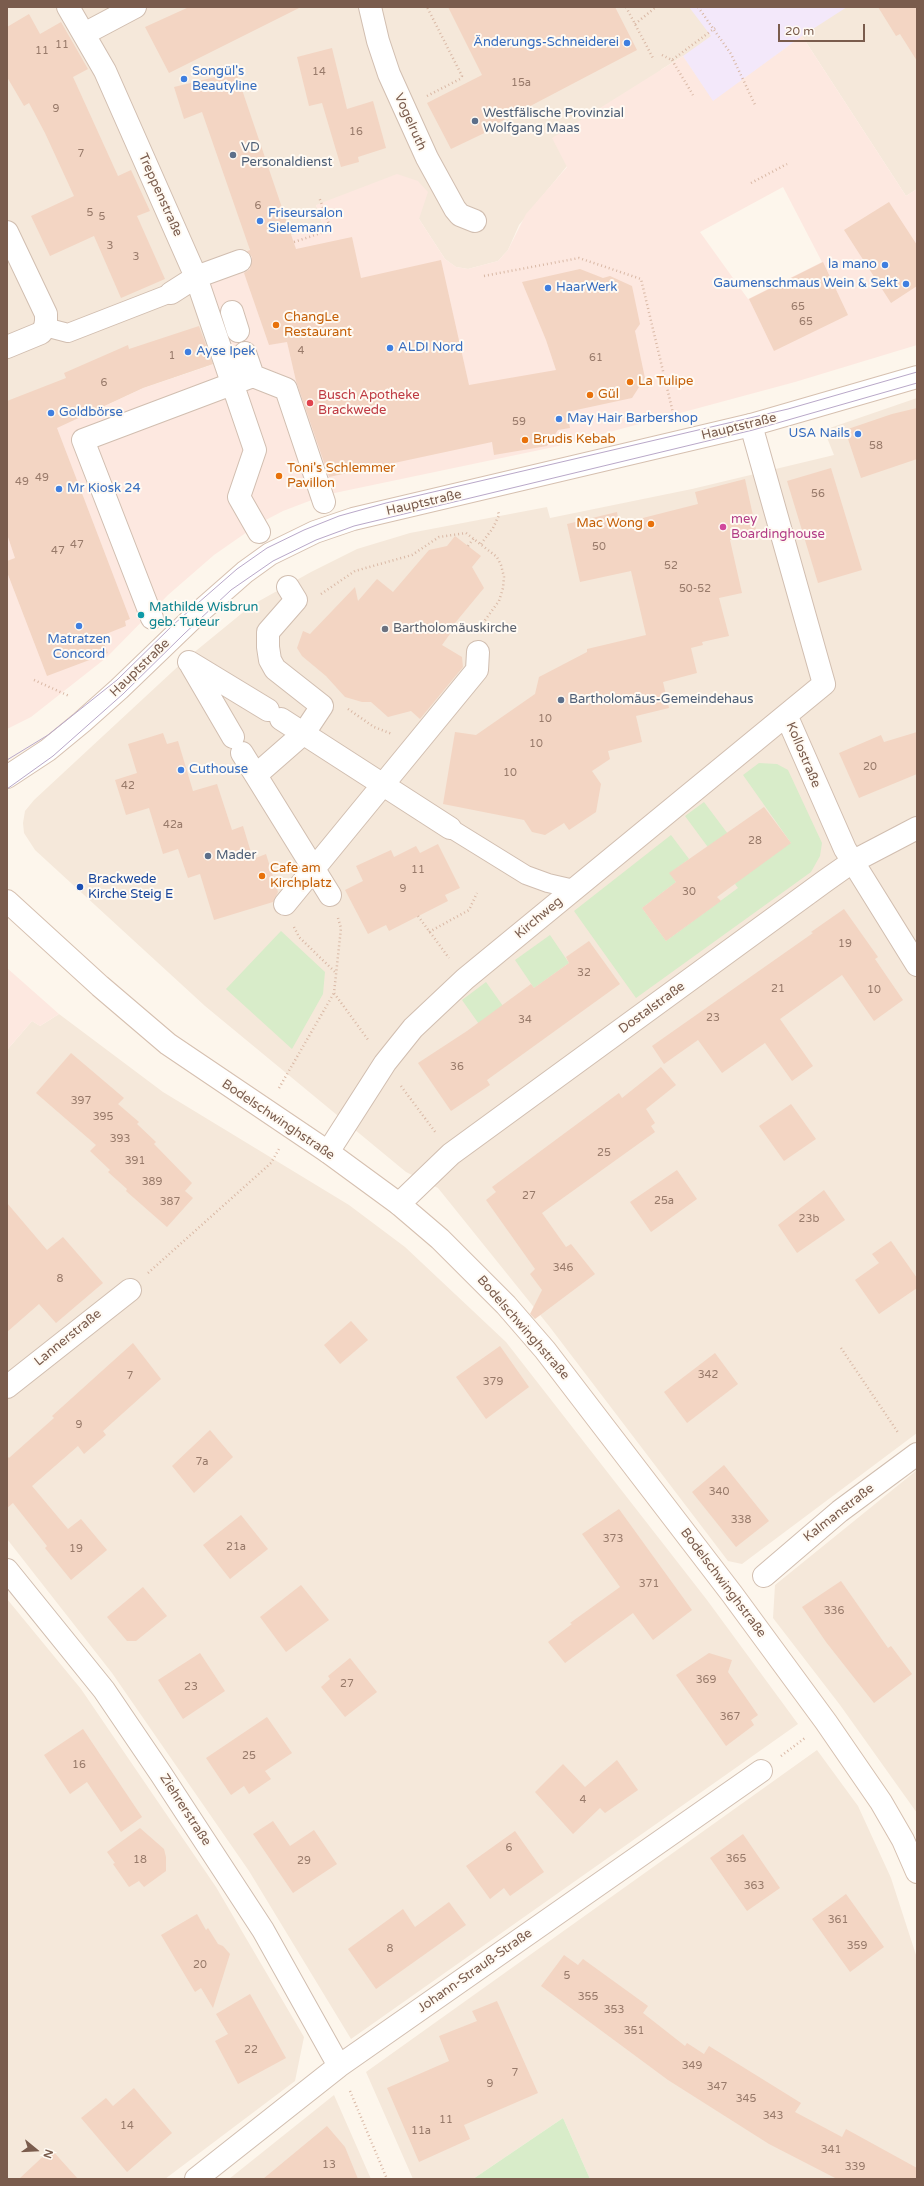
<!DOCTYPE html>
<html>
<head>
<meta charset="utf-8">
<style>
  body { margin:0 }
  #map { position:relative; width:924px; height:2186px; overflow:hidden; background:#fdf6ec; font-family:"Varela Round",sans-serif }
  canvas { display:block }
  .frame { position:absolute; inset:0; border:8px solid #7a5c4d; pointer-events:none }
  .north { position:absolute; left:16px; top:2130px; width:40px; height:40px; -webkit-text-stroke:3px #fffaf3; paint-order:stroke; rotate:108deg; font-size:11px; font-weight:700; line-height:16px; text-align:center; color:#7a5c4d }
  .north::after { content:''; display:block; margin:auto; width:14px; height:18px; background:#7a5c4d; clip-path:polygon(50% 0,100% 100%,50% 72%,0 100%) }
  .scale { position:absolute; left:778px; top:24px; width:87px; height:18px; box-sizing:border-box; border:2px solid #7a5c4d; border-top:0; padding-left:5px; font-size:12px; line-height:14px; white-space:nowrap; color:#7a5c4d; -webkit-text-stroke:3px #fffaf3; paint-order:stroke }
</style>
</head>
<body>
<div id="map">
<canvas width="924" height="2186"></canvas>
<div class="frame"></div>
<div class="north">N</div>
<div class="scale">20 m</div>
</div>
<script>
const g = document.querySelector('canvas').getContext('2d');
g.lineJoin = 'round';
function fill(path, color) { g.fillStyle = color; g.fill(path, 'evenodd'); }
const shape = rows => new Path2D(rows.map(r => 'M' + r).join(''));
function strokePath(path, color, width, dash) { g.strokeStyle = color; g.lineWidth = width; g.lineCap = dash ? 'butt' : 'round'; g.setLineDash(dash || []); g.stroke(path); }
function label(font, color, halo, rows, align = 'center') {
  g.font = font + ' "Varela Round",sans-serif'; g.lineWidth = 4; g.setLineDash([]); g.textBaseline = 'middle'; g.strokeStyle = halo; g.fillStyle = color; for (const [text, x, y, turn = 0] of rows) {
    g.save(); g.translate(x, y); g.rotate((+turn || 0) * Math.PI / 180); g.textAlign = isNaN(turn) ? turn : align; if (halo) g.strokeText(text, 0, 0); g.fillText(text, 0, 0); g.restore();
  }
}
fill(shape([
  [7,7,917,7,917,189,906,196,802,36,713,101,683,56,662,69,567,166,519,225,508,250,498,261,468,269,456,267,445,259,419,219,316,205,323,225,237,254,214,364,143,388,83,416,7,445],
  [917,398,917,1433,742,1564,728,1561,549,1326,438,1188,406,1172,205,1006,35,850,24,833,23,823,25,811,34,800,186,659,252,605,311,572,357,549,410,533,547,507,550,518,692,489,834,455,824,430],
  [59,1014,163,1092,349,1205,405,1247,506,1342,707,1600,798,1724,351,2039,249,1871,112,1673,7,1539,7,1050,32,1021,40,1026],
  [917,1470,917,1813,840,1705,773,1618,775,1585],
  [7,1599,81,1689,216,1887,304,2037,295,2081,165,2179,7,2179],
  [817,1750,858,1806,891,1878,917,1958,917,2179,590,2179,563,2118,473,2179,413,2179,366,2072],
  [334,2095,371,2179,229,2179]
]), '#f5e8da');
fill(shape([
  [802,36,906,196,917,189,917,345,795,382,554,447,325,495,283,511,260,523,214,555,168,595,106,658,31,717,7,729,7,445,83,416,143,388,214,364,189,288,237,254,323,225,316,205,397,174,418,181,428,192,419,219,445,259,456,267,468,269,498,261,508,250,526,214,567,167,552,138,683,56,713,100],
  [783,187,822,262,748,299,700,232],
  [7,968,59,1014,40,1026,32,1021,7,1050]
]), '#fde8e0');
fill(shape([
  [689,7,847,7,802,36,713,101,683,56,711,36]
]), '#f3e8fa');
fill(shape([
  [759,763,777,764,788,770,822,843,820,856,811,872,636,998,574,911,671,835,689,859,670,873,676,882,642,908,666,941,738,888,685,816,704,802,728,834,791,843,743,775],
  [281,931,325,972,323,994,292,1049,226,989],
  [550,935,569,963,534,988,515,960],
  [486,982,503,1006,486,1034,462,1000],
  [563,2118,590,2179,473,2179]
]), '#d8ecc9');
fill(shape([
  [189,7,301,7,169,73,145,27],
  [448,7,615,7,637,50,496,124,497,127,451,149,427,103,482,75],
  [878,7,917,7,917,61,900,34,896,36],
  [29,14,40,34,61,22,88,69,73,77,118,176,131,170,150,211,137,216,165,279,121,298,94,236,50,256,31,216,74,196,45,133,29,103,24,106,7,77,7,27],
  [332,48,347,109,373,101,386,148,358,157,359,162,341,167,322,103,309,106,297,57],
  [236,72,296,249,352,237,361,278,441,260,469,385,556,370,546,340,522,282,580,269,603,278,610,276,632,286,640,324,635,331,645,378,632,398,567,412,570,428,558,430,547,446,494,455,492,442,329,477,296,381,287,342,269,345,244,273,250,269,252,257,247,251,250,250,202,112,184,119,174,87],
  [889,202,917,245,917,286,891,303,844,230],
  [823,262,848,315,774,351,749,299],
  [199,326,213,364,143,388,57,428,130,619,125,621,126,626,101,636,108,653,47,676,7,572,7,561,15,558,7,534,7,401,66,378,64,373,128,345,129,349],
  [917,408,917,459,861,478,845,430,892,414],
  [831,468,862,570,818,583,787,481],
  [745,479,757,534,730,540,742,593,719,598,729,636,702,642,703,645,691,648,697,673,663,682,669,708,636,716,642,742,608,751,610,759,592,771,601,784,596,812,569,830,564,823,545,835,532,832,524,820,443,804,455,732,476,735,535,694,539,677,587,652,587,649,646,635,631,571,580,582,567,524,617,512,619,524,698,504,695,492],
  [455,536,481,556,472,567,484,588,455,623,457,624,442,645,462,657,463,667,420,719,411,711,388,717,371,702,362,702,345,697,326,676,302,656,297,648,303,631,310,634,355,587,358,601,377,579,393,592,429,550,447,546],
  [917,732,917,774,859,798,839,753,881,735,884,742],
  [163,733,167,744,178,741,193,791,217,784,232,830,243,826,253,859,266,854,278,892,273,902,214,920,200,874,188,878,178,849,163,854,149,808,126,815,115,780,137,773,128,744],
  [764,807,791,843,717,897,721,901,666,941,642,908,676,882,669,873],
  [438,844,460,888,445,895,448,901,389,931,386,925,368,934,345,890,363,881,356,866,391,850,394,857,416,846,420,853],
  [844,909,878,957,875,959,903,1000,874,1021,842,975,780,1019,813,1066,792,1081,765,1043,722,1073,698,1040,664,1064,652,1046,813,933,811,932],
  [589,941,620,984,487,1080,490,1085,451,1111,418,1063,467,1031,531,984,534,988,569,963,566,957],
  [71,1053,124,1098,118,1104,139,1122,137,1124,156,1142,154,1144,192,1183,185,1191,193,1198,167,1227,126,1191,127,1189,108,1172,110,1170,90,1151,96,1145,36,1093],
  [661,1067,676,1085,646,1109,655,1123,651,1126,655,1132,542,1213,566,1247,571,1244,595,1274,535,1319,530,1314,542,1290,530,1274,535,1269,486,1200,496,1192,492,1187,619,1093,622,1098],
  [791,1104,816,1139,784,1161,759,1126],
  [677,1170,697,1199,651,1232,630,1202],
  [824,1190,845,1220,797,1253,778,1225],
  [7,1203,47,1250,63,1237,103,1283,56,1323,39,1304,7,1332],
  [891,1241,917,1278,917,1288,879,1314,855,1280,879,1263,872,1254],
  [351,1321,368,1340,340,1364,324,1345],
  [133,1343,161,1379,103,1431,106,1435,84,1454,78,1446,32,1486,68,1529,81,1519,107,1550,71,1580,45,1548,47,1546,13,1503,7,1508,7,1456,9,1458,54,1418,52,1416],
  [500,1346,529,1387,486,1419,456,1377],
  [715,1353,738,1384,687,1423,664,1392],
  [210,1430,233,1457,194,1493,172,1466],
  [724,1465,769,1521,736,1547,692,1492],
  [619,1509,692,1610,653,1640,633,1613,565,1663,548,1642,572,1624,570,1623,620,1587,582,1534],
  [241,1515,268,1549,230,1579,203,1545],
  [841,1581,888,1648,891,1646,912,1674,874,1703,826,1642,802,1607],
  [301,1585,329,1620,286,1652,260,1617],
  [143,1587,167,1616,136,1641,127,1641,107,1617],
  [200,1653,225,1691,183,1719,158,1680],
  [709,1653,732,1660,728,1672,758,1715,751,1720,754,1725,726,1746,676,1675],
  [350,1658,377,1692,345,1717,321,1687,330,1679,328,1676],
  [267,1717,292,1753,265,1771,271,1779,249,1794,244,1786,231,1795,206,1758],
  [83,1729,142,1817,121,1832,87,1782,70,1794,44,1755],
  [617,1760,638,1790,605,1813,600,1808,573,1834,535,1792,563,1764,585,1787],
  [273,1821,290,1846,314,1830,337,1864,293,1893,253,1834],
  [140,1828,164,1849,166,1857,166,1871,144,1887,139,1881,129,1887,113,1864,115,1863,107,1852],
  [515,1831,544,1872,510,1896,504,1888,490,1899,466,1866],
  [743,1834,780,1888,747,1911,710,1858],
  [846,1894,884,1947,850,1972,812,1919],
  [449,1902,466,1925,376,1989,348,1949,403,1909,415,1927],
  [197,1914,206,1930,208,1928,218,1944,223,1946,230,1954,213,2008,201,1988,195,1992,161,1935],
  [564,1955,578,1965,583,1959,648,2006,643,2013,685,2046,687,2043,704,2054,709,2046,801,2103,795,2112,842,2137,846,2129,917,2168,917,2179,837,2179,769,2144,668,2080,541,1986],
  [250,1994,286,2058,238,2084,215,2041,228,2034,216,2014],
  [497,2001,538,2093,464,2125,470,2139,419,2162,387,2088,449,2061,439,2036,477,2021,472,2011],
  [134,2088,172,2133,127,2172,81,2118,106,2098,113,2106],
  [327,2126,345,2147,358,2179,263,2179],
  [51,2149,78,2179,19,2179]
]), '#f3d5c3');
const lane = shape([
  [45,327,68,333,171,293],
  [450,828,526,875,548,883,574,889]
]);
const street = shape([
  [68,7,105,71,196,277,255,450,239,497,259,532],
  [370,7,378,41,389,74,427,158,455,209,460,215,475,221],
  [84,34,135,7],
  [7,232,46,314,46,321,45,327,41,333,7,347],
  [171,293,196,277,240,261],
  [232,312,238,331],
  [245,353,253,376,286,389,324,502],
  [152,618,83,440,253,376],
  [189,662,268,710],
  [191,665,233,737],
  [787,717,845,849,917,965],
  [281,719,450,828],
  [242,753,330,895],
  [256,775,304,733,322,706,275,669,270,660,268,647,268,632,296,600,288,587],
  [285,904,477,670,478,652],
  [328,1152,385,1063,413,1028,465,979,824,684,751,425],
  [399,1204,451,1154,825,881,852,862,917,828],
  [7,1387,130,1290],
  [7,1570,104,1690,161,1774,263,1930,339,2066],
  [764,1576,840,1511,917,1454],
  [196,2179,339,2066,761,1771]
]);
const secondary = shape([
  [7,777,48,750,82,722,119,689,196,615,245,572,270,554,315,532,353,519,751,425,917,377],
  [7,901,100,986,168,1044,328,1152,399,1204,440,1239,506,1305,545,1350,594,1414,732,1594,826,1722,881,1802,903,1840,917,1872]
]);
strokePath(lane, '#d1beb0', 20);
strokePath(street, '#d1beb0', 24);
strokePath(secondary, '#d6c0b0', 24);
strokePath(shape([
  [626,7,654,60],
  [698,7,731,54,756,107],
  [635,24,656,7],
  [662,55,672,60,715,28],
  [672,60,693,95],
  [427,96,460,79,462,76,427,7],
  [751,183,787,164],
  [294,242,324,232,330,227,319,197],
  [484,276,579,258,641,279,674,417],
  [481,544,493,528,499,515,498,511],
  [468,546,474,538],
  [321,594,355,571,412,555,439,537,466,533,497,557,501,565,504,577,503,588,499,601,480,627],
  [34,680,69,696],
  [348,709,374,727,392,734],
  [418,916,449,958],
  [338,918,341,928,334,993,369,1041],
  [294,927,299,937,335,972],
  [429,932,469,910,477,893],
  [401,1086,436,1133],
  [279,1088,334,993],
  [148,1273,271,1163,279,1149],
  [841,1348,899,1434],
  [781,1756,805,1738],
  [350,2091,387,2179]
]), '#d9b8a5', 2.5, [1, 3]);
strokePath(lane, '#fff', 18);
strokePath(street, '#fff', 22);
strokePath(secondary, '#fff', 22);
strokePath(shape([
  [7,760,48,735,117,680,174,624,237,569,267,548,304,530,339,516,386,503,788,409,917,372],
  [7,789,53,756,123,694,184,634,231,590,273,561,316,540,354,526,753,430,917,383]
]), '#b9a8c9', 1);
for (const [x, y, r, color] of [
  [627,43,4,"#3f7fe0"],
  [184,79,4,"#3f7fe0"],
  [475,121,4,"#5c6f8a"],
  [233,155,4,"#5c6f8a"],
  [260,221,4,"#3f7fe0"],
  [885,265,4,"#3f7fe0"],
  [906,284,4,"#3f7fe0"],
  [548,288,4,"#3f7fe0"],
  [276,325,4,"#e8710a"],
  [390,348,4,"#3f7fe0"],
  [188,352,4,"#3f7fe0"],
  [630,382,4,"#e8710a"],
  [590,395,4,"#e8710a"],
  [310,403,4,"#e0444e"],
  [51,413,4,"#3f7fe0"],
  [559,419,4,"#3f7fe0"],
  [858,434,4,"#3f7fe0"],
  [525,440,4,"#e8710a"],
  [279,476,4,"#e8710a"],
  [59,489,4,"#3f7fe0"],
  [651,524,4,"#e8710a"],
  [723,527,4,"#d1479c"],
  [141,615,4,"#0f9aa8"],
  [79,626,4,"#3f7fe0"],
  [385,629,4,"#6b7280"],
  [561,700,4,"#5c6f8a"],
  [181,770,4,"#3f7fe0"],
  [208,856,4,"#5c6f8a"],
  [262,876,4,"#e8710a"],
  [80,887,4,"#1a4fb4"]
]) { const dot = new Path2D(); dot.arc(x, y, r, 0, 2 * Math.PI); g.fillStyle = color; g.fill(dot); strokePath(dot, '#fffaf3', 1.5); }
label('11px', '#987a6a', null, [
  ["11",62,45],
  ["11",42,51],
  ["14",319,72],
  ["15a",521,83],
  ["9",56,109],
  ["16",356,132],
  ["7",81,154],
  ["6",258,206],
  ["5",90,213],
  ["5",102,217],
  ["3",110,246],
  ["3",136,257],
  ["65",798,307],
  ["65",806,322],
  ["4",301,351],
  ["1",172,356],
  ["61",596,358],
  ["6",104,383],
  ["59",519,422],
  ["58",876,446],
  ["49",42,478],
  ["49",22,482],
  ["56",818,494],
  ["47",77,545],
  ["50",599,547],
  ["47",58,551],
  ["52",671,566],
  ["50-52",695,589],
  ["10",545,719],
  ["10",536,744],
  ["20",870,767],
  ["10",510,773],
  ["42",128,786],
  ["42a",173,825],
  ["28",755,841],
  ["11",418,870],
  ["9",403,889],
  ["30",689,892],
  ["19",845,944],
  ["32",584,973],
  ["21",778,989],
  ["10",874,990],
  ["23",713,1018],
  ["34",525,1020],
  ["36",457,1067],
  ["397",81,1101],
  ["395",103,1117],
  ["393",120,1139],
  ["25",604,1153],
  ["391",135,1161],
  ["389",152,1182],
  ["27",529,1196],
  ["25a",664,1201],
  ["387",170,1202],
  ["23b",809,1219],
  ["346",563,1268],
  ["8",60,1279],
  ["342",708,1375],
  ["7",130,1376],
  ["379",493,1382],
  ["9",79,1425],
  ["7a",202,1462],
  ["340",719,1492],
  ["338",741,1520],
  ["373",613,1539],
  ["21a",236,1547],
  ["19",76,1549],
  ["371",649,1584],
  ["336",834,1611],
  ["369",706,1680],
  ["27",347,1684],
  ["23",191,1687],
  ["367",730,1717],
  ["25",249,1756],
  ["16",79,1765],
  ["4",583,1800],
  ["6",509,1848],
  ["365",736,1859],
  ["18",140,1860],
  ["29",304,1861],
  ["363",754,1886],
  ["361",838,1920],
  ["359",857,1946],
  ["8",390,1949],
  ["20",200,1965],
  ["5",567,1976],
  ["355",588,1997],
  ["353",614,2010],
  ["351",634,2031],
  ["22",251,2050],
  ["349",692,2066],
  ["7",515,2073],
  ["9",490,2084],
  ["347",717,2087],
  ["345",746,2099],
  ["343",773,2116],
  ["11",446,2120],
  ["14",127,2126],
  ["11a",421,2131],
  ["341",831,2150],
  ["13",329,2165],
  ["339",855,2167]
]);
label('13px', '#366cbe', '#fffaf3', [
  ["Änderungs-Schneiderei",619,43,"right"],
  ["Songül's",192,72],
  ["Beautyline",192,87],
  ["Friseursalon",268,214],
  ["Sielemann",268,229],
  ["la mano",877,265,"right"],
  ["Gaumenschmaus Wein & Sekt",898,284,"right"],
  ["HaarWerk",556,288],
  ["ALDI Nord",398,348],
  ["Ayse Ipek",196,352],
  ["Goldbörse",59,413],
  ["May Hair Barbershop",567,419],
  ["USA Nails",850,434,"right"],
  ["Mr Kiosk 24",67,489],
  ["Matratzen",79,640,"center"],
  ["Concord",79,655,"center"],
  ["Cuthouse",189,770]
], 'left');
label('13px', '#4e5e75', '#fffaf3', [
  ["Westfälische Provinzial",483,114],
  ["Wolfgang Maas",483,129],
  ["VD",241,148],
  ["Personaldienst",241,163],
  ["Bartholomäus-Gemeindehaus",569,700],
  ["Mader",216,856]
], 'left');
label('13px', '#7a5c4d', '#fffaf3', [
  ["Vogelruth",410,122,66],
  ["Treppenstraße",160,195,66],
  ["Hauptstraße",739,427,-14],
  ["Hauptstraße",424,503,-13],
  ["Hauptstraße",140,668,-44],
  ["Kollostraße",803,755,67],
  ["Kirchweg",539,918,-40],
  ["Dostalstraße",652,1008,-36],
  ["Bodelschwinghstraße",278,1120,34],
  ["Bodelschwinghstraße",523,1328,49],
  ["Lannerstraße",68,1338,-39],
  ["Kalmanstraße",839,1513,-38],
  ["Bodelschwinghstraße",723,1583,53],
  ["Ziehrerstraße",185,1810,57],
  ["Johann-Strauß-Straße",475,1971,-35]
]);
label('13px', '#c56008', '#fffaf3', [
  ["ChangLe",284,318],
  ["Restaurant",284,333],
  ["La Tulipe",638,382],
  ["Gül",598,395],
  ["Brudis Kebab",533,440],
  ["Toni's Schlemmer",287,469],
  ["Pavillon",287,484],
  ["Mac Wong",643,524,"right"],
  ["Cafe am",270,869],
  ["Kirchplatz",270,884]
], 'left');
label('13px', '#be3a42', '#fffaf3', [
  ["Busch Apotheke",318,396],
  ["Brackwede",318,411]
], 'left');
label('13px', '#b23c85', '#fffaf3', [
  ["mey",731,520],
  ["Boardinghouse",731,535]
], 'left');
label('13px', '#0d838f', '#fffaf3', [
  ["Mathilde Wisbrun",149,608],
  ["geb. Tuteur",149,623]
], 'left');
label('13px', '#5b616d', '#fffaf3', [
  ["Bartholomäuskirche",393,629]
], 'left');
label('13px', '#164399', '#fffaf3', [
  ["Brackwede",88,880],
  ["Kirche Steig E",88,895]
], 'left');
</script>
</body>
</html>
